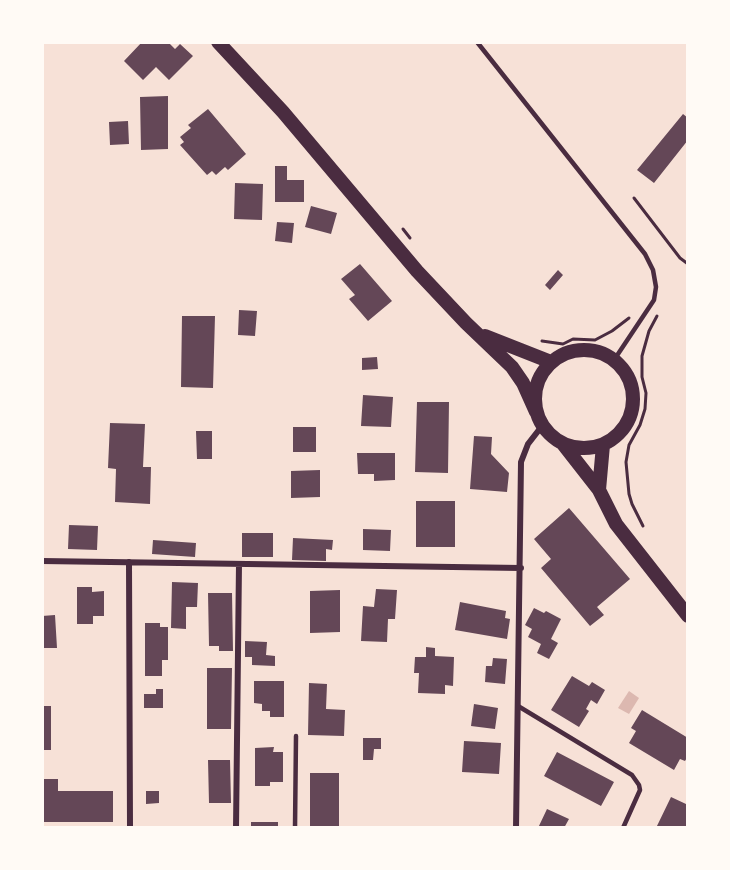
<!DOCTYPE html>
<html>
<head>
<meta charset="utf-8">
<style>
  body { margin:0 }
  #map { position:relative; width:730px; height:870px; overflow:hidden; background:#f7e1d7; font-family:"PT Sans Narrow",sans-serif }
  canvas { display:block }
  .frame { position:absolute; inset:0; border:44px solid #fffaf5; pointer-events:none }
</style>
</head>
<body>
<div id="map">
<canvas width="730" height="870"></canvas>
<div class="frame"></div>
</div>
<script>
const g = document.querySelector('canvas').getContext('2d');
g.lineJoin = 'round';
function fill(path, color) { g.fillStyle = color; g.fill(path, 'evenodd'); }
const shape = rows => new Path2D(rows.map(r => 'M' + r).join(''));
function strokePath(path, color, width, dash) { g.strokeStyle = color; g.lineWidth = width; g.lineCap = dash ? 'butt' : 'round'; g.setLineDash(dash || []); g.stroke(path); }
fill(shape([
  [629,691,639,698,629,714,618,708]
]), '#dcb8b0');
fill(shape([
  [142,42,168,42,175,49,180,44,193,56,169,80,156,67,143,80,124,61],
  [168,96,168,149,141,150,140,97],
  [208,109,246,154,228,170,225,167,216,175,212,171,207,175,180,145,184,142,180,137,191,128,188,125],
  [683,114,688,118,688,140,654,183,637,170],
  [128,121,129,144,110,145,109,122],
  [275,166,287,166,287,180,304,180,304,202,275,202],
  [235,183,263,184,262,220,234,219],
  [311,206,337,213,331,234,305,227],
  [277,222,294,223,292,243,275,241],
  [360,264,392,301,368,321,349,299,355,295,341,279],
  [558,270,563,275,550,290,545,285],
  [239,310,257,311,255,336,238,335],
  [182,316,215,316,213,388,181,387],
  [377,357,378,369,362,370,362,358],
  [363,395,393,397,391,427,361,426],
  [417,402,449,402,448,473,415,472],
  [110,423,145,424,143,467,151,467,150,504,115,502,116,469,108,468],
  [293,427,316,427,316,452,293,452],
  [196,431,212,431,212,459,197,459],
  [474,436,492,437,491,454,509,473,507,492,470,489],
  [357,453,395,453,395,480,374,481,374,474,358,474],
  [320,470,320,497,291,498,291,471],
  [416,501,455,501,455,547,416,547],
  [569,508,630,579,597,607,604,615,590,626,541,568,551,559,534,539],
  [69,525,98,526,97,550,68,549],
  [363,529,391,530,390,551,363,550],
  [242,533,273,533,273,557,242,557],
  [293,538,333,540,332,550,326,549,326,561,292,560],
  [153,540,196,543,195,557,152,554],
  [172,582,198,583,197,607,186,607,186,629,171,628],
  [77,587,92,587,92,592,104,591,104,616,93,616,93,624,77,624],
  [376,589,397,590,395,619,388,619,387,642,361,641,363,606,374,607],
  [340,590,340,632,310,633,310,591],
  [208,593,232,593,233,651,219,651,219,646,209,646],
  [460,602,506,611,505,618,510,619,507,639,455,630],
  [534,608,544,613,546,611,561,619,551,639,558,643,549,659,537,653,541,644,528,637,532,629,525,625],
  [55,615,57,648,42,648,42,616],
  [145,623,160,623,160,627,168,627,168,660,162,660,162,676,145,676],
  [245,641,267,642,266,655,275,656,275,666,252,665,252,657,245,657],
  [426,647,435,648,435,656,454,657,453,686,445,685,445,694,418,693,419,673,414,673,415,657,426,657],
  [493,658,507,659,505,684,485,682,486,666,492,666],
  [207,668,232,668,231,729,207,729],
  [572,676,589,686,592,682,605,690,597,704,591,700,586,709,589,711,579,727,551,710],
  [254,681,284,681,284,717,270,717,270,711,262,711,262,704,254,703],
  [309,683,327,684,326,709,345,710,344,736,308,735],
  [156,689,163,689,163,708,144,708,144,694,156,694],
  [474,704,498,708,495,729,471,726],
  [42,706,51,706,51,750,42,750],
  [642,710,688,738,688,756,685,761,680,759,674,770,629,743,636,731,631,728],
  [363,738,381,738,381,749,374,749,373,760,363,760],
  [464,741,501,743,499,774,462,772],
  [274,747,273,752,283,752,283,782,270,782,270,786,255,786,255,748],
  [557,752,614,782,601,806,544,776],
  [208,760,230,760,231,803,209,803],
  [310,773,339,773,339,828,310,828],
  [42,779,58,779,58,791,113,791,113,822,42,822],
  [146,791,159,791,159,803,146,804],
  [671,797,686,804,688,800,688,828,656,828],
  [547,809,569,819,564,828,538,828],
  [251,822,278,822,278,828,251,828]
]), '#644757');
strokePath(shape([
  [634,198,680,258,688,264],
  [403,229,410,238],
  [542,341,563,344,573,339,595,340,612,331,629,318],
  [643,526,632,504,629,494,626,462,629,445,640,425,645,409,646,393,642,377,642,356,649,331,657,316]
]), '#4a2c40', 3);
strokePath(shape([
  [477,42,645,254,653,270,656,287,654,300,614,360],
  [518,706,632,775,639,785,640,790,623,828],
  [295,828,296,736]
]), '#4a2c40', 4.5);
strokePath(shape([
  [42,561,521,568],
  [129,562,130,828],
  [236,828,239,564],
  [516,828,521,462,528,444,542,426]
]), '#4a2c40', 6);
strokePath(shape([
  [218,42,283,112,417,271,466,323,512,367,523,383,536,412],
  [485,336,551,362],
  '535 399a49 49 0 1 1 98 0a49 49 0 1 1-98 0Z',
  [563,444,599,490,616,524,688,616],
  [599,490,603,445]
]), '#4a2c40', 14);
</script>
</body>
</html>
